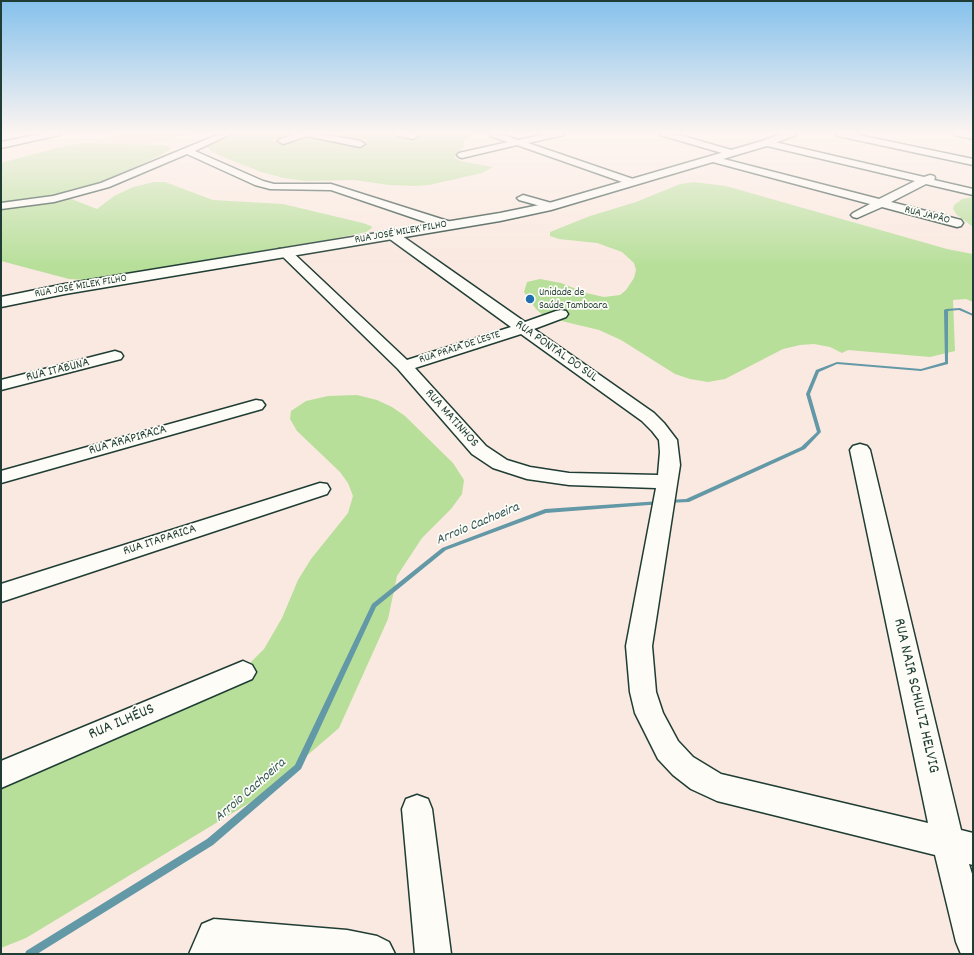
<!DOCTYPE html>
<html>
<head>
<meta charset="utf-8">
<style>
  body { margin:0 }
  #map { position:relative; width:974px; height:955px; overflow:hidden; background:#fae9e0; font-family:Dekko,sans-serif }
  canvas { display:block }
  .frame { position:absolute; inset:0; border:2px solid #1f3d34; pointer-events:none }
</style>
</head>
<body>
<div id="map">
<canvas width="974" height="955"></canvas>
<div class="frame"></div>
</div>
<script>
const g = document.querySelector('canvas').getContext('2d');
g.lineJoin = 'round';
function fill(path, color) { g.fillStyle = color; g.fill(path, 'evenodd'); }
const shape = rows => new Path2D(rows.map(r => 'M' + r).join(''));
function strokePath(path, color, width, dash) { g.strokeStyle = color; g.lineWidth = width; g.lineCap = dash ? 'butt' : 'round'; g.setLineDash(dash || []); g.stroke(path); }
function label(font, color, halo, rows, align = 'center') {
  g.font = font + ' Dekko,sans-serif'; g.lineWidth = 3.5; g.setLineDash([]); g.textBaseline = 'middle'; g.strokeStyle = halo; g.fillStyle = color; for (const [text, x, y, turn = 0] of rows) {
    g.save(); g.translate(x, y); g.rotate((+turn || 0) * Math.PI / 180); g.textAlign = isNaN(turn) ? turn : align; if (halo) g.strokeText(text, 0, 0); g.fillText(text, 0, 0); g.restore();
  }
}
fill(shape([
  [127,133,194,133,127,150,94,141]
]), '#f8dcd0');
fill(shape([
  [237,133,344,133,356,135,366,133,414,134,423,133,477,133,464,141,464,147,456,155,455,158,460,161,493,167,482,173,429,185,415,186,389,185,354,180,304,181,284,178,261,172,223,157,211,151,207,147,208,143],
  [84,143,161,145,170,146,171,149,161,155,69,198,97,209,114,196,133,187,154,182,165,182,213,200,283,204,363,223,371,226,372,228,366,232,332,239,85,280,69,279,1,261,1,163,56,148],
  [694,182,726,186,947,249,973,254,973,302,966,299,953,300,955,351,930,357,848,350,842,353,830,347,814,344,800,345,783,349,725,379,708,382,690,379,675,374,621,340,599,330,545,317,536,309,524,292,527,282,540,279,561,283,586,293,604,297,620,295,626,290,634,278,636,270,634,263,622,252,597,243,559,239,550,236,550,232,590,216,636,202,680,184],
  [973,197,973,227,957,215,953,209,954,205,962,199],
  [357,395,377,400,392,407,405,416,453,463,464,480,462,494,451,509,422,538,397,576,388,619,339,728,259,797,26,938,1,948,1,770,248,665,264,649,282,618,298,580,311,559,348,513,353,496,348,483,340,472,297,431,290,419,291,411,306,401,328,396]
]), '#b7df9a');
fill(shape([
  [960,308,973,314,973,316,959,310,948,311,948,364,921,371,837,364,819,372,810,394,821,432,805,449,689,502,666,503,665,502,668,500,686,499,801,447,817,432,806,394,816,370,837,362,921,369,945,362,944,310,946,309,960,308],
  [660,501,662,502,663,503,662,504,546,513,446,550,376,607,301,769,213,845,37,954,25,954,26,951,207,839,295,765,372,604,442,548,545,509,660,501]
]), '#6398a7');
const minor = shape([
  [45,133,60,133,59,135,1,148,1,142,45,133],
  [222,133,233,133,195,151,263,181,274,184,331,184,451,222,453,225,451,228,447,229,443,228,331,190,270,189,255,185,187,154,109,187,54,202,1,209,1,203,53,196,101,183,222,133],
  [299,133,318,133,360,141,365,144,360,147,307,136,283,144,278,141,280,139,299,133],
  [394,133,410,133,416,134,418,136,413,139,395,135,394,133],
  [489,133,498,133,518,140,550,133,565,133,564,135,528,143,636,180,637,182,632,185,628,184,517,145,462,158,459,157,457,155,459,153,508,142,490,136,489,133],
  [659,133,672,133,735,151,737,153,732,156,729,155,660,135,659,133],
  [834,133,849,133,973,159,973,165,838,136,834,133],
  [953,133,973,133,973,139,954,135,953,133],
  [766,140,924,177,930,175,934,176,935,178,934,180,973,189,973,195,926,184,891,202,961,220,963,223,961,226,957,227,882,207,857,218,853,217,851,215,853,213,870,204,709,161,707,159,712,156,879,199,915,181,763,145,761,143,763,141,766,140],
  [523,195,555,204,557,206,555,208,551,209,519,200,517,198,523,195],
  [391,230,395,231,525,322,556,311,561,310,566,311,568,314,566,317,534,329,654,413,664,423,677,440,680,465,652,646,656,692,663,713,678,741,693,757,721,774,928,823,850,450,853,446,860,444,867,446,870,450,961,830,973,833,973,865,969,864,973,877,973,954,961,954,956,942,935,855,717,801,691,789,673,775,658,759,635,713,630,692,626,646,656,488,569,485,527,479,493,468,472,454,398,369,278,252,279,249,289,249,407,360,511,327,387,237,385,234,387,231,391,230],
  [521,334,642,421,652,431,659,440,660,452,658,475,569,473,530,467,507,460,486,446,415,368,521,334],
  [115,351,121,353,123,356,121,359,1,390,1,380,115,351],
  [256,400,262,401,265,405,262,409,1,483,1,471,256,400],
  [320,483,327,484,330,489,327,494,1,602,1,584,320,483],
  [243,661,252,665,256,672,252,679,1,788,1,761,243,661],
  [417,795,428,799,432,809,451,954,415,954,402,809,406,799,417,795],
  [214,919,347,930,377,936,389,942,395,954,189,954,202,924,214,919]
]);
const major = shape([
  [784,133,798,133,796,135,770,145,551,210,500,221,65,294,1,307,1,297,65,284,500,213,549,203,762,141,784,133]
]);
strokePath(minor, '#1f3d34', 3);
strokePath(major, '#1f3d34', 3);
fill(minor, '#fdfcf7');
fill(major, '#fdfcf7');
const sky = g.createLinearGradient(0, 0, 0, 266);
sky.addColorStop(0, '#85c1ec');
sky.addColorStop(0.5, '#fdf5f1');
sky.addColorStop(1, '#fdf5f100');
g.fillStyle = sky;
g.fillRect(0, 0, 974, 266);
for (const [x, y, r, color] of [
  [530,299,5,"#1f6fb2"]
]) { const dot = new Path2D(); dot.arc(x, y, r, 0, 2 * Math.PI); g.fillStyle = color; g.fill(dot); strokePath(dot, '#fdfcf7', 1.5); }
label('11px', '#1f3d34', '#fdfcf7', [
  ["RUA JAPÃO",927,216,14],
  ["RUA JOSÉ MILEK FILHO",401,233,-10],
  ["RUA JOSÉ MILEK FILHO",81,287,-10],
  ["RUA PRAIA DE LESTE",460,348,-18]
]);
label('11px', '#1f3d34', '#fdfcf7', [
  ["Unidade de",539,293],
  ["Saúde Tamboara",539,306]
], 'left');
label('13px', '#1f3d34', '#fdfcf7', [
  ["RUA PONTAL DO SUL",556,352,35],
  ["RUA ITABUNA",58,371,-14],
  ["RUA MATINHOS",451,419,48],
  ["RUA ARAPIRACA",128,441,-16],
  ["RUA ITAPARICA",160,541,-18]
]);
label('italic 14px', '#365b5a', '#fdfcf7', [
  ["Arroio Cachoeira",478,525,-23],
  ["Arroio Cachoeira",251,791,-41]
]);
label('16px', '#1f3d34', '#fdfcf7', [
  ["RUA NAIR SCHULTZ HELVIG",915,696,77],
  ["RUA ILHÉUS",122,723,-23]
]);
</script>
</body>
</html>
